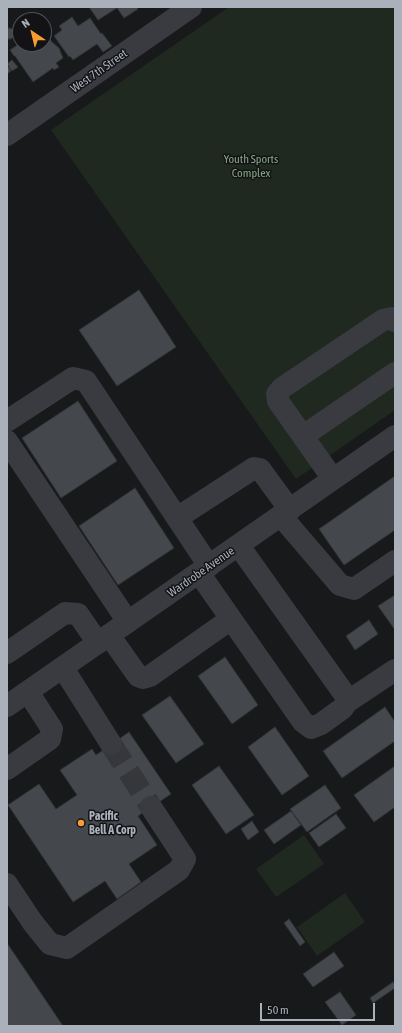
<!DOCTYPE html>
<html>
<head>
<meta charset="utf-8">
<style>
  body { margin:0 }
  #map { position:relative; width:402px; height:1033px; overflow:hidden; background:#18191b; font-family:"Asap Condensed",sans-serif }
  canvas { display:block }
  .frame { position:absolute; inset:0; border:8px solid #aab1bb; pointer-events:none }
  .north { position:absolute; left:12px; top:12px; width:40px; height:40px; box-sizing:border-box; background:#131316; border:1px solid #4f5258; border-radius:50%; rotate:325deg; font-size:11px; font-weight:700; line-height:16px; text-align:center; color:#aab1bb }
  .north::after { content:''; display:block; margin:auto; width:14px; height:18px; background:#f89d33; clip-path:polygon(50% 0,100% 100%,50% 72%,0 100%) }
  .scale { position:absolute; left:260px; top:1003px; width:115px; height:18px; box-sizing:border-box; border:2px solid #aab1bb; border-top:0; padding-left:5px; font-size:12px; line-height:14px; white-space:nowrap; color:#aab1bb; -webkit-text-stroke:3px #131316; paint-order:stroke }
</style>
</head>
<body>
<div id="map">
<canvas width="402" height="1033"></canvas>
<div class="frame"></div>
<div class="north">N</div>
<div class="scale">50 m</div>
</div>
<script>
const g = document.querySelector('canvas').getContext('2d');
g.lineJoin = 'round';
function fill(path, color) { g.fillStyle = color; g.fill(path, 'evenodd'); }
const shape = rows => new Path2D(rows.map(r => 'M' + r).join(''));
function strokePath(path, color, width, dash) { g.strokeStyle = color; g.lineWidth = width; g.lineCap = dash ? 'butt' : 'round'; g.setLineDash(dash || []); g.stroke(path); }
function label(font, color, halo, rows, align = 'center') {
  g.font = font + ' "Asap Condensed",sans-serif'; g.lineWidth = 3; g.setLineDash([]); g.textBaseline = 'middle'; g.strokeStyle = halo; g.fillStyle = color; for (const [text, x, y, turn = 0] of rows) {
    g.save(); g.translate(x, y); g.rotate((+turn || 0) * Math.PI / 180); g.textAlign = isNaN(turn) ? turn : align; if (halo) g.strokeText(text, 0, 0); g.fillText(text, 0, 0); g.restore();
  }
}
fill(shape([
  [229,7,395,7,395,410,296,479,51,130],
  [304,835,324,864,276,897,256,869],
  [345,893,365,922,317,956,297,927]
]), '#202920');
const building = shape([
  [89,7,136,7,138,9,124,18,117,8,98,20,89,7],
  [72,17,78,26,90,18,101,34,102,33,112,46,103,52,97,44,73,60,70,56,69,57,54,36,62,30,59,26,72,17],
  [8,28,13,29,15,32,15,36,11,39,7,39,7,29,8,28],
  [44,33,45,33,52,42,59,48,63,58,56,63,59,67,54,70,53,68,33,82,15,56,14,56,10,50,19,44,23,50,27,48,25,46,29,44,44,44,44,33],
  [12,60,18,67,12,71,7,64,12,60],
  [7,64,11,71,7,74,7,64],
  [139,290,176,347,117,386,79,330,139,290],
  [78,401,117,461,61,498,22,438,78,401],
  [395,476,395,530,344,565,319,529,395,476],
  [135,488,174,548,118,585,79,526,135,488],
  [395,595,395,630,378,606,395,595],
  [369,620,378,634,355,650,346,636,369,620],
  [225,657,258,705,232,724,198,676,225,657],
  [170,696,204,744,176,763,142,715,170,696],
  [385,707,395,722,395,741,342,778,323,751,385,707],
  [275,727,309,776,282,795,248,747,275,727],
  [129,732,171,794,138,816,157,845,129,864,141,882,117,899,105,881,73,902,8,805,39,784,56,809,77,795,60,770,92,749,96,755,129,732],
  [219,766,254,815,226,834,192,785,219,766],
  [395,766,395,807,374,822,354,795,395,766],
  [325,785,341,808,307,832,290,809,325,785],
  [291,811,301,825,274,844,264,830,291,811],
  [336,814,346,828,319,847,309,833,336,814],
  [252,821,259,832,248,840,241,829,252,821],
  [289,919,305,942,300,946,284,923,289,919],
  [7,943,63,1026,7,1026,7,943],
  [334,952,344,966,313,987,303,974,334,952],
  [393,982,395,985,395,988,373,1003,370,998,393,982],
  [340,992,356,1015,342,1025,325,1002,340,992]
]);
fill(building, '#44474b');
strokePath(building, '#323337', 1);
strokePath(shape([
  [111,744,151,807]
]), '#35373b', 22, [22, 11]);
strokePath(shape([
  [7,135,191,7],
  [7,421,73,378,86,381,209,566],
  [303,436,395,373],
  [7,441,128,622],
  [333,479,278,401,277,394,282,388,383,320,392,318,395,321],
  [281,516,340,585,354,589,395,561],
  [177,518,254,468,260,469,290,510],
  [199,573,303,722,311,728,321,724,343,708,347,702,345,695,239,546],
  [109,635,138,676,143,678,150,676,231,619],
  [7,653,65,613,78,614,98,643],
  [63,668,111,744],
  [347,702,395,670],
  [7,706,395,436],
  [7,769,50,739,52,729,28,692],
  [7,884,33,923,50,944,67,948,179,870,185,859,151,807]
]), '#393b40', 22);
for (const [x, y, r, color] of [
  [81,823,4,"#f89d33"]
]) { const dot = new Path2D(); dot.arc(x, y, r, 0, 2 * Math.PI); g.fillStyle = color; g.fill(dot); strokePath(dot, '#131316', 1.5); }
label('12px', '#aab1bb', '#131316', [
  ["West 7th Street",99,71,-35],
  ["Wardrobe Avenue",201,572,-35]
]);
label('12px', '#83a681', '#131316', [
  ["Youth Sports",251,159],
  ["Complex",251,173]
]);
label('bold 12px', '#aab1bb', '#131316', [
  ["Pacific",89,816],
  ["Bell A Corp",89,830]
], 'left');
</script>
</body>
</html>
